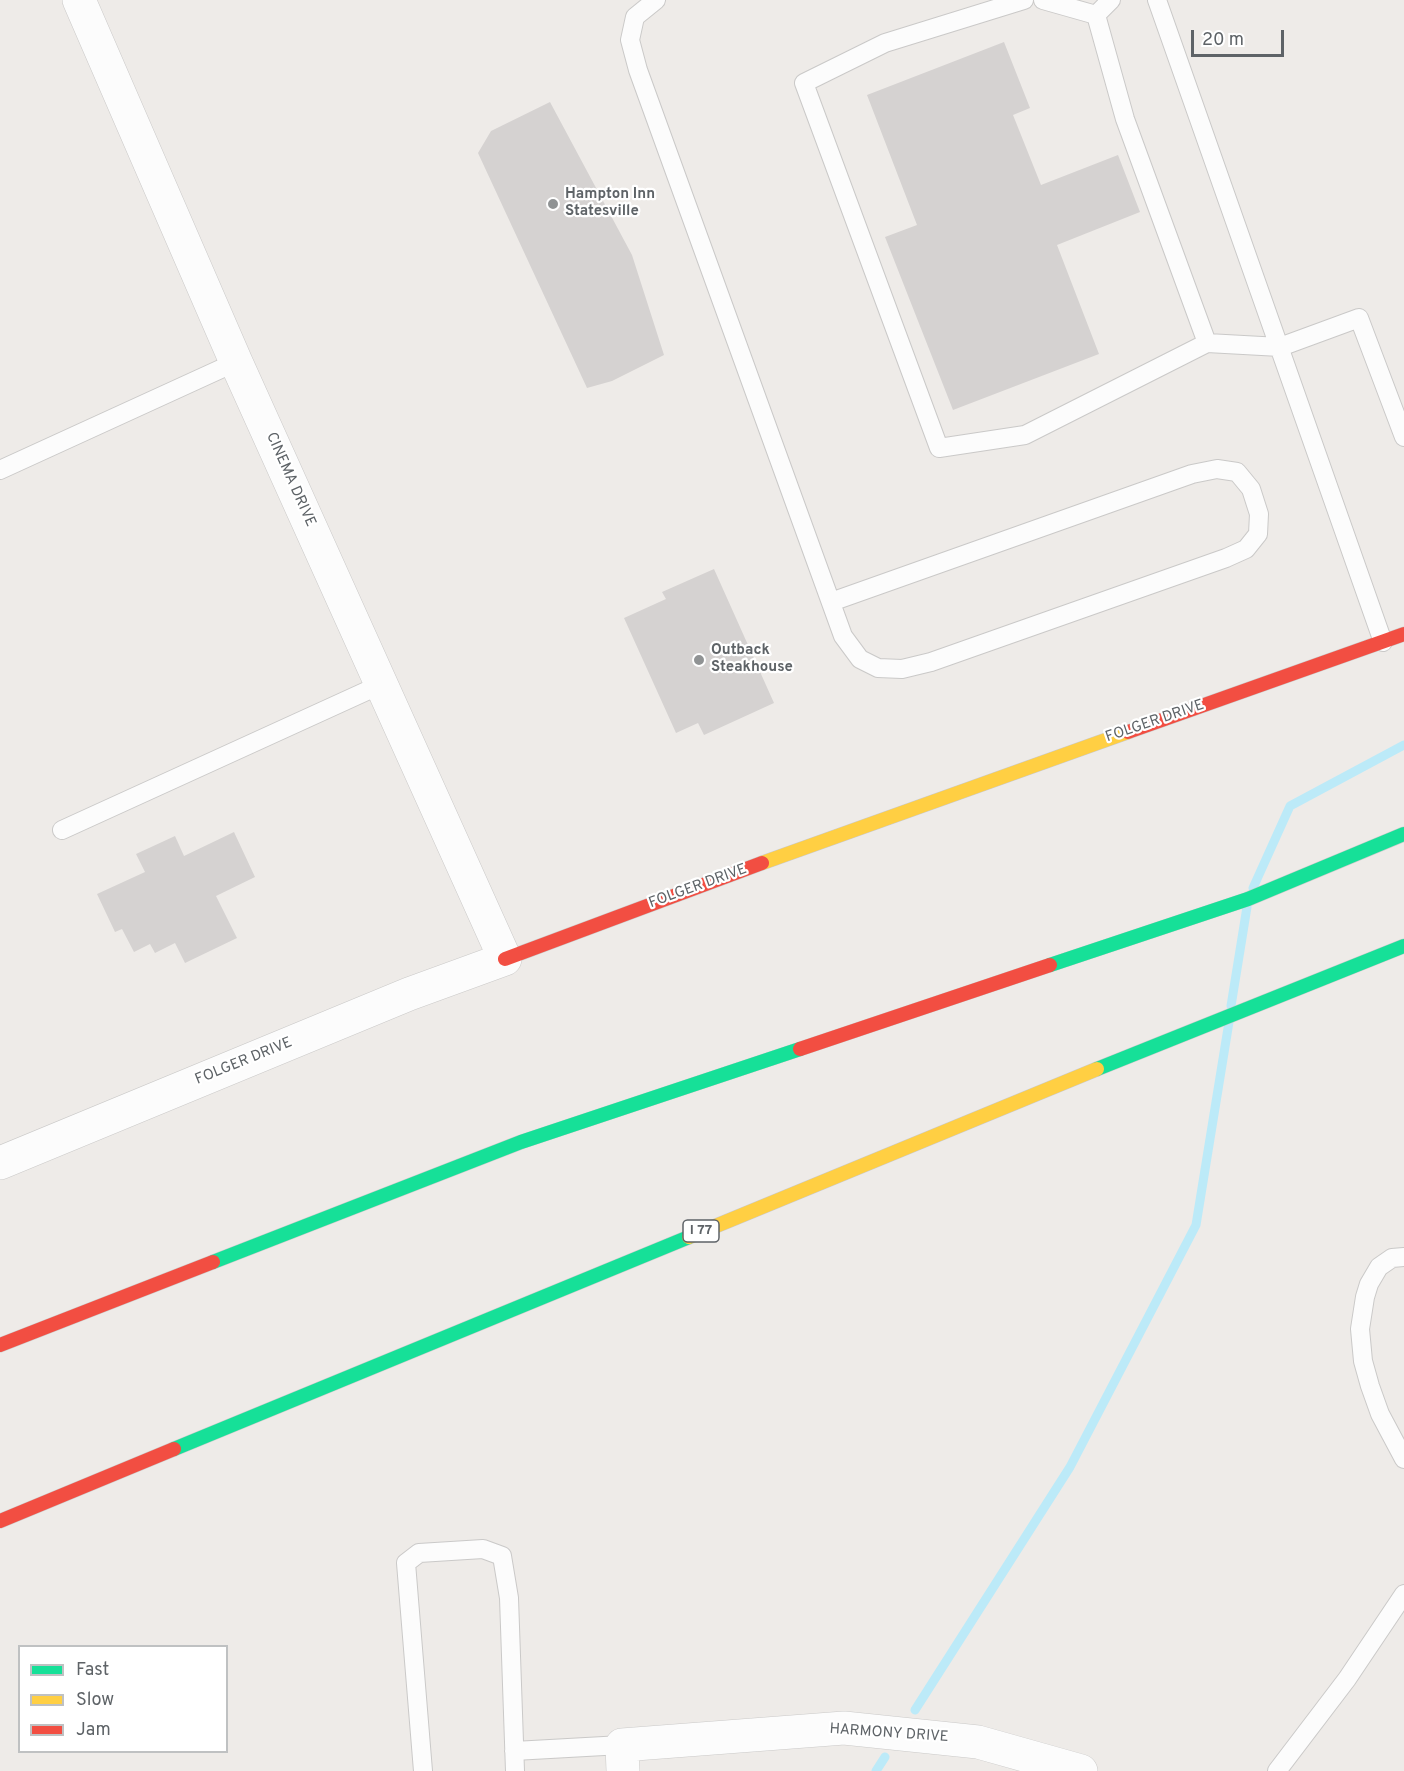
<!DOCTYPE html>
<html>
<head>
<meta charset="utf-8">
<style>
  body { margin:0 }
  #map { position:relative; width:1404px; height:1771px; overflow:hidden; background:#eeebe8; font-family:Overpass,sans-serif }
  canvas { display:block }
  .legend { position:absolute; left:18px; top:1645px; width:210px; height:108px; box-sizing:border-box; background:#fff; border:2px solid #bfc1c2; margin:0; padding:8px 10px; list-style:none; font-size:18px; color:#5e6367 }
  .legend li { display:flex; align-items:center; gap:12px; height:30px }
  .legend b { width:30px; border:2px solid #bfc1c2 }
  .scale { position:absolute; left:1191px; top:30px; width:93px; height:27px; box-sizing:border-box; border:3px solid #5e6367; border-top:0; padding-left:8px; font-size:18px; line-height:21px; white-space:nowrap; color:#5e6367; -webkit-text-stroke:4px #fff; paint-order:stroke }
</style>
</head>
<body>
<div id="map">
<canvas width="1404" height="1771"></canvas>
<ul class="legend">
<li><b style="height:8px;background:#16e098"></b>Fast</li>
<li><b style="height:8px;background:#ffcf43"></b>Slow</li>
<li><b style="height:8px;background:#f24e42"></b>Jam</li>
</ul>
<div class="scale">20 m</div>
</div>
<script>
const g = document.querySelector('canvas').getContext('2d');
g.lineJoin = 'round';
const shape = rows => new Path2D(rows.map(r => 'M' + r).join(''));
function strokePath(path, color, width, dash) { g.strokeStyle = color; g.lineWidth = width; g.lineCap = dash ? 'butt' : 'round'; g.setLineDash(dash || []); g.stroke(path); }
function fill(path, color) { g.fillStyle = color; g.fill(path, 'evenodd'); }
function label(font, color, halo, rows, align = 'center') {
  g.font = font + ' Overpass,sans-serif'; g.lineWidth = 4.5; g.setLineDash([]); g.textBaseline = 'middle'; g.strokeStyle = halo; g.fillStyle = color; for (const [text, x, y, turn = 0] of rows) {
    g.save(); g.translate(x, y); g.rotate((+turn || 0) * Math.PI / 180); g.textAlign = isNaN(turn) ? turn : align; if (halo) g.strokeText(text, 0, 0); g.fillText(text, 0, 0); g.restore();
  }
}
strokePath(shape([
  [1253,888,1290,806,1404,745],
  [1231,1006,1247,907],
  [915,1710,1070,1467,1196,1225,1229,1022],
  [876,1771,885,1757]
]), '#bceaf8', 9);
fill(shape([
  [1004,42,1030,108,1013,115,1041,185,1118,155,1140,212,1057,245,1099,354,953,410,885,237,917,225,867,95],
  [550,102,632,255,664,355,612,381,587,388,478,153,491,131],
  [714,569,774,703,704,735,698,723,676,733,624,618,666,599,662,592],
  [234,832,255,877,216,896,237,938,185,963,175,943,155,953,150,944,134,952,122,929,115,932,97,894,145,872,136,854,175,836,184,856]
]), '#d5d2d1');
const lane = shape([
  [656,0,635,17,630,40,638,70,843,636,860,659,878,668,902,669,931,662,1226,558,1246,549,1258,534,1259,514,1251,489,1237,472,1217,469,1192,474,831,602],
  [1024,0,885,43,804,83,939,448,1025,435,1207,343],
  [1043,0,1096,15],
  [1111,0,1096,15,1125,119,1207,343,1280,347,1359,318,1404,437],
  [1157,0,1383,642],
  [0,470,236,362],
  [62,830,382,684],
  [1404,1257,1392,1258,1379,1267,1369,1284,1365,1297,1360,1329,1363,1361,1370,1386,1380,1414,1404,1459],
  [514,1751,622,1745],
  [423,1771,406,1563,419,1553,483,1549,502,1556,509,1598,515,1771],
  [1277,1771,1347,1679,1404,1594]
]);
const street = shape([
  [0,1163,409,994,505,959,236,362,79,0],
  [623,1771,622,1745,844,1728,978,1742,1081,1771]
]);
const fast = shape([
  [1050,965,1248,899,1404,834],
  [1097,1069,1404,946],
  [213,1262,521,1142,800,1049],
  [174,1449,689,1237]
]);
const slow = shape([
  [762,863,1128,732],
  [689,1237,1097,1069]
]);
const jam = shape([
  [1128,732,1404,634],
  [505,959,762,863],
  [800,1049,1050,965],
  [0,1345,213,1262],
  [0,1521,174,1449]
]);
strokePath(lane, '#cac9c8', 20);
strokePath(street, '#cac9c8', 34);
strokePath(fast, '#cacaca', 15);
strokePath(slow, '#cacaca', 15);
strokePath(jam, '#cacaca', 15);
strokePath(lane, '#fcfcfc', 18);
strokePath(street, '#fcfcfc', 33);
strokePath(fast, '#16e098', 14);
strokePath(slow, '#ffcf43', 14);
strokePath(jam, '#f24e42', 14);
for (const [x, y, r, color] of [
  [553,204,6,"#909394"],
  [699,660,6,"#909394"]
]) { const dot = new Path2D(); dot.arc(x, y, r, 0, 2 * Math.PI); g.fillStyle = color; g.fill(dot); strokePath(dot, '#fff', 2); }
for (const [x, y, w] of [
  [701,1231,36]
]) { const box = new Path2D(); box.roundRect(x - w / 2, y - 11, w, 22, 4.5); g.fillStyle = '#fff'; g.fill(box); strokePath(box, '#5e6367', 1.5); }
label('bold 14px', '#5e6367', null, [
  ["I 77",701,1231]
]);
label('bold 15px', '#5e6367', '#fff', [
  ["Hampton Inn",565,195],
  ["Statesville",565,212],
  ["Outback",711,651],
  ["Steakhouse",711,668]
], 'left');
label('15px', '#5e6367', '#fff', [
  ["CINEMA DRIVE",290,480,66],
  ["FOLGER DRIVE",1155,722,-19],
  ["FOLGER DRIVE",698,887,-20],
  ["FOLGER DRIVE",244,1062,-22],
  ["HARMONY DRIVE",889,1734,4]
]);
</script>
</body>
</html>
